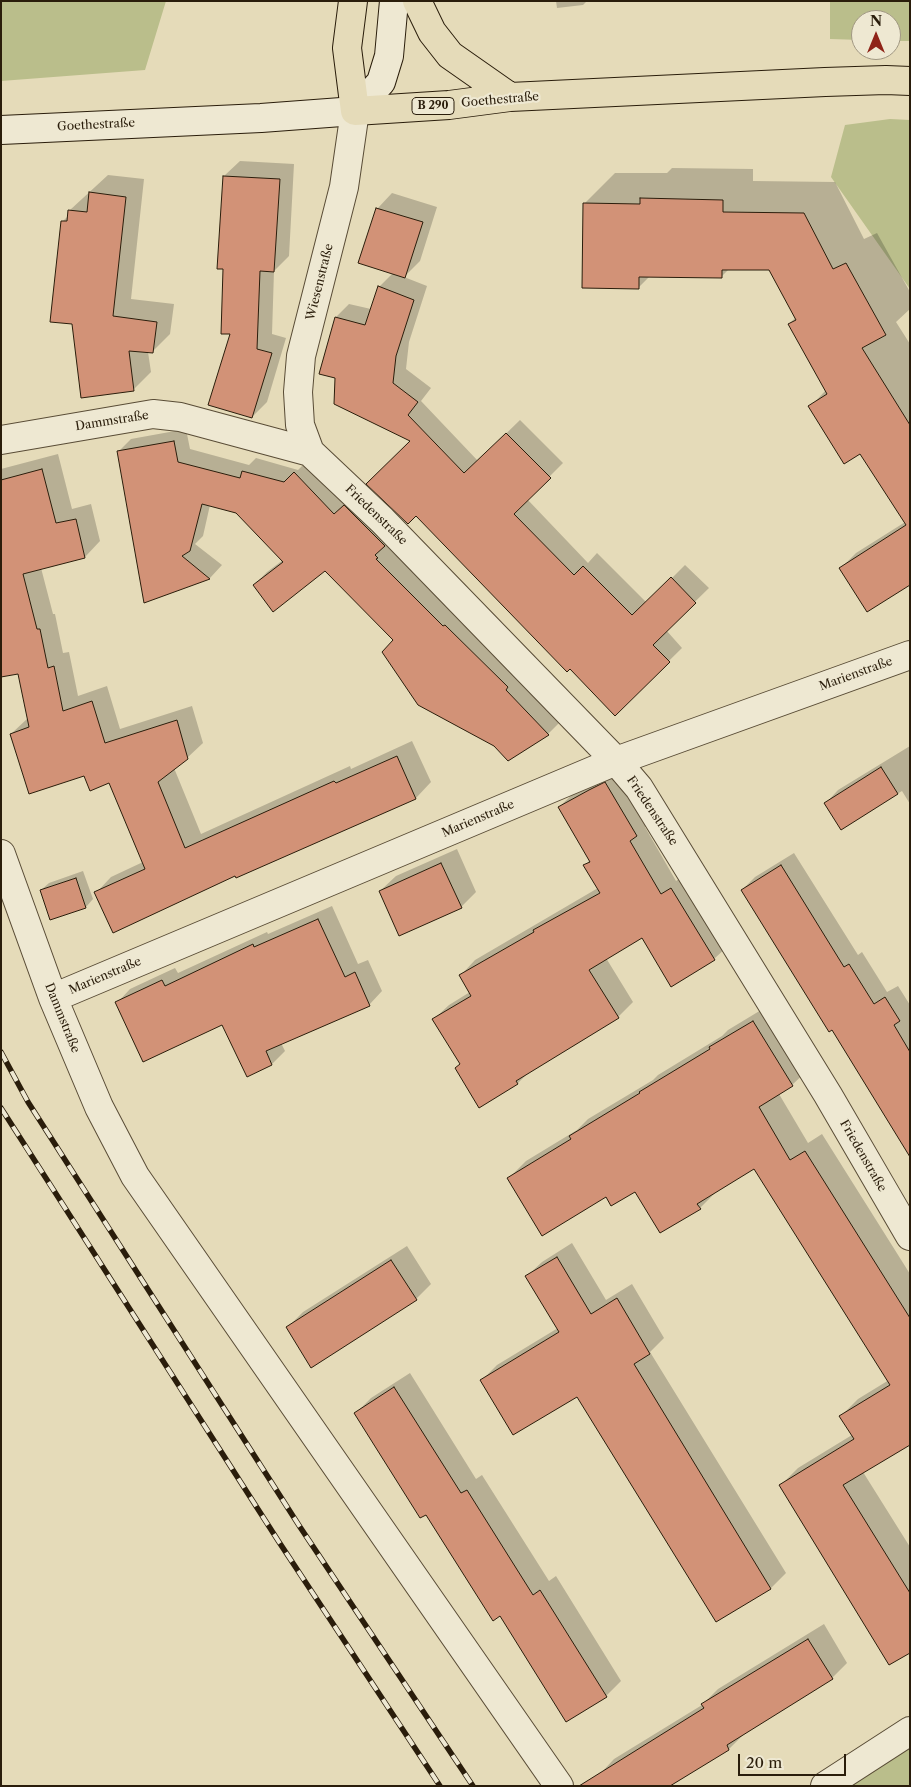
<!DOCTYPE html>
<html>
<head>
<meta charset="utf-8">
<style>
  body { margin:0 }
  #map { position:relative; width:911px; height:1787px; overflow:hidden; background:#e5dbb9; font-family:"Libre Caslon Text",serif }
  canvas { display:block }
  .frame { position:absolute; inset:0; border:2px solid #2a1d0b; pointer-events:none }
  .north { position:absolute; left:851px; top:10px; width:50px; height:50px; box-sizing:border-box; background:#eee8d2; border:1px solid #a09782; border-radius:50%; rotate:0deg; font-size:14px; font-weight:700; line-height:20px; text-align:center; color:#2a1d0b }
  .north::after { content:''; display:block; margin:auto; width:18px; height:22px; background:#8f2418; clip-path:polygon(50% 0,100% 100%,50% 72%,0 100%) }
  .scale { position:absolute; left:738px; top:1754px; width:108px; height:22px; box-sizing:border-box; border:2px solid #2a1d0b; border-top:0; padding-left:6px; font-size:15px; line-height:18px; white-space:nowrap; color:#2a1d0b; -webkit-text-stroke:4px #eee8d2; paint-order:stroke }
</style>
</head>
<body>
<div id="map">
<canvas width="911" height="1787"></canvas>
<div class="frame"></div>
<div class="north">N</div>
<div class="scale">20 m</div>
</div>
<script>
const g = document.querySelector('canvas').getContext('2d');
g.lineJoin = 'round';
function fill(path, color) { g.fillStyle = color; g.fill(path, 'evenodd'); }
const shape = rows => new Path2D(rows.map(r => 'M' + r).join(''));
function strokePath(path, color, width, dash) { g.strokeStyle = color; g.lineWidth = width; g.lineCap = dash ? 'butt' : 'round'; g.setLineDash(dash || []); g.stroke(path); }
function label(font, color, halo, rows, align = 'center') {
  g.font = font + ' "Libre Caslon Text",serif'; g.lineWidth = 4.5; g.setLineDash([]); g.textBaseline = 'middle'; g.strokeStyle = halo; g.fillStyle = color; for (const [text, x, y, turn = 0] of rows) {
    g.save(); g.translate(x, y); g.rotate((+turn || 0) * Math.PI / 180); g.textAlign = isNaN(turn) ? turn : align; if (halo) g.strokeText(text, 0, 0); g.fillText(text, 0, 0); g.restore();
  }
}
fill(shape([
  [1,1,166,1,145,70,1,81],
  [830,1,910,1,910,41,891,41,891,20,861,20,861,40,830,39],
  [890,119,910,120,910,289,831,177,845,125],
  [910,1731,910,1786,825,1786]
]), '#babe8b');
fill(shape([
  [556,1,587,1,583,5,557,8],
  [240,161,294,164,289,256,274,271,272,334,286,338,267,402,252,417,232,333,224,268,218,267,224,176],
  [672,168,753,169,753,181,835,182,864,239,877,233,910,292,910,309,896,322,910,344,910,510,861,452,810,407,826,390,789,324,796,317,769,269,729,269,722,276,650,276,638,288,584,204,615,173,667,173],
  [108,175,144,179,131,299,174,304,170,334,152,352,148,352,151,372,133,390,63,221,69,215,70,210],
  [392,193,437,207,420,261,404,277,427,286,409,342,406,369,431,388,421,401,478,461,520,420,563,463,527,499,588,563,597,553,647,603,685,565,709,588,666,630,682,648,615,714,416,514,412,440,336,317,349,304,371,309,379,287,393,273,377,209],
  [186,429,190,449,249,465,256,458,298,470,308,460,561,721,548,734,508,759,326,570,254,585,267,572,283,560,237,512,210,505,203,536,195,544,222,565,210,578,145,601,118,452,131,439],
  [58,454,72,509,91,504,100,541,85,557,41,568,53,614,55,614,63,653,69,652,78,696,107,686,120,729,192,706,203,743,187,758,174,768,201,834,350,766,351,769,412,741,431,782,416,798,237,877,236,874,96,893,111,877,143,862,109,781,85,774,11,734,28,718,19,672,1,675,1,469],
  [910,519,910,583,841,568,856,553],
  [910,746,910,804,902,791,841,828,826,803,838,790],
  [620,769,651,821,645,827,676,881,686,874,729,945,714,959,642,936,606,958,633,1002,618,1017,529,1072,518,1083,480,1106,461,1063,434,1019,449,1005,470,992,461,975,475,960,598,888,585,865,590,860,559,807,574,793],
  [457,849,476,892,461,907,380,891,396,876],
  [794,853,858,955,862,952,887,992,898,986,910,1005,910,1125,832,1028,742,890,755,877],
  [83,871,93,899,86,907,41,890,49,883],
  [332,906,358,964,368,960,382,991,369,1005,281,1043,285,1051,272,1064,223,1024,117,1003,130,989,175,968,178,973,267,932,268,934],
  [771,1004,810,1068,792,1085,779,1094,808,1143,822,1134,910,1274,910,1443,863,1472,910,1547,910,1651,780,1486,798,1468,852,1435,841,1416,858,1399,889,1380,755,1167,718,1190,700,1208,635,1190,606,1195,508,1179,526,1161,577,1130,588,1119,653,1080,658,1075,722,1036,728,1030],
  [572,1243,606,1300,632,1284,664,1338,650,1352,786,1573,771,1588,717,1621,577,1395,482,1380,497,1365,558,1328,527,1276,542,1262],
  [407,1246,431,1284,416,1299,287,1328,303,1312],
  [410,1373,476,1479,482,1475,549,1581,556,1576,621,1681,606,1696,500,1614,356,1413,371,1398],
  [824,1624,847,1663,832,1678,744,1734,729,1749,668,1786,599,1775,614,1759,702,1705,718,1689]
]), '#0003');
const building = shape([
  [223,176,280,179,274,272,260,271,257,349,272,353,252,418,208,405,230,334,221,334,223,269,217,269,223,176],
  [89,192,126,197,113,316,157,322,153,353,129,351,134,391,81,398,72,324,50,322,61,221,67,221,68,210,87,212,89,192],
  [640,198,723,200,723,212,804,213,833,269,846,263,886,335,862,348,910,425,910,585,867,612,839,568,906,525,860,454,844,464,808,406,827,394,788,324,796,320,769,270,722,270,722,278,639,277,639,289,582,288,583,203,640,204,640,198],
  [376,208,423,222,405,278,358,263,376,208],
  [378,286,414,300,396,356,393,383,418,402,408,415,464,473,506,433,551,478,514,514,574,575,583,566,632,615,671,577,696,603,653,645,670,662,615,716,570,669,567,672,416,516,408,524,366,484,410,441,334,404,335,378,319,374,335,317,365,325,378,286],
  [174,441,178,462,240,478,242,471,284,482,294,472,334,514,344,505,385,546,375,555,378,558,376,559,443,626,445,625,508,687,506,690,549,735,508,761,494,746,418,705,382,652,393,640,325,571,273,612,253,585,283,562,236,513,202,504,190,551,182,556,210,579,144,603,117,451,174,441],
  [42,469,56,523,76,519,85,558,23,574,37,629,40,629,48,668,54,666,63,711,92,701,105,743,177,720,188,759,158,782,185,848,334,781,336,783,397,756,416,799,236,878,235,876,113,933,94,892,145,869,109,783,90,791,84,776,29,794,10,734,29,727,18,674,1,677,1,480,42,469],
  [881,767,898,794,841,830,824,803,881,767],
  [605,782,637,836,630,841,661,894,671,888,715,960,671,987,642,938,589,970,619,1018,516,1081,518,1084,479,1108,455,1068,460,1064,432,1019,471,996,459,975,534,932,533,930,600,893,583,865,590,862,558,807,589,790,605,782],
  [441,863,462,908,399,936,379,891,441,863],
  [781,865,844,967,849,964,874,1004,885,997,900,1021,894,1025,910,1052,910,1157,832,1030,829,1032,741,890,781,865],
  [76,878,86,908,50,920,40,890,76,878],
  [318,919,345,977,355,972,370,1006,266,1051,272,1065,247,1077,222,1025,143,1062,115,1002,162,980,165,986,253,944,254,947,318,919],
  [753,1021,793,1086,759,1107,790,1160,805,1151,910,1318,910,1445,843,1485,910,1593,910,1653,889,1665,779,1485,854,1439,839,1416,890,1385,754,1169,697,1204,701,1209,660,1233,635,1192,611,1206,606,1197,542,1236,507,1178,571,1139,569,1136,640,1093,639,1092,710,1049,709,1047,753,1021],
  [557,1257,591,1314,617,1298,650,1354,634,1364,771,1589,716,1622,577,1397,513,1435,480,1380,559,1332,525,1276,557,1257],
  [391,1260,417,1300,311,1368,286,1327,391,1260],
  [394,1387,461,1493,467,1490,533,1595,540,1590,607,1697,566,1722,500,1616,493,1621,426,1515,420,1518,354,1413,394,1387],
  [808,1639,833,1679,727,1745,729,1750,670,1786,579,1786,704,1708,701,1704,808,1639]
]);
fill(building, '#d29277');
strokePath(building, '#2a1d0b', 1);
const street = shape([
  [355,111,344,187,301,356,298,392,300,425,310,452,382,520,616,761,639,788,828,1095,910,1236],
  [1,440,153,414,180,417,310,452],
  [1,854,53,998,99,1107,135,1176,559,1786],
  [53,998,616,761,910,655],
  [825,1786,910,1731]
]);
const secondary = shape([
  [1,130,261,118,355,111,381,82,389,56,394,1]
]);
const primary = shape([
  [353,1,347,48,355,111,449,105,510,97,825,82,886,80,910,81],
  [417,1,432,32,450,55,510,97]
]);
strokePath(street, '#594c36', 30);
strokePath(secondary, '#2a1d0b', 30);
strokePath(primary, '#2a1d0b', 30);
strokePath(street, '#eee8d2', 28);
strokePath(secondary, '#eee8d2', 28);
strokePath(primary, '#e5dbb9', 28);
const rail = shape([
  [1,1052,28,1102,300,1527,473,1786],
  [1,1108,279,1542,440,1786]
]);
strokePath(rail, '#2a1d0b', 5.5);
strokePath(rail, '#eee8d2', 4, [11]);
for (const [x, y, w] of [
  [433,106,42]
]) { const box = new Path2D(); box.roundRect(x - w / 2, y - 8.5, w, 17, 4); g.fillStyle = '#eee8d2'; g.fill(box); strokePath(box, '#2a1d0b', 1); }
label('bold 11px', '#2a1d0b', null, [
  ["B 290",433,106]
]);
label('12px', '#2a1d0b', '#eee8d2', [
  ["Goethestraße",500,100,-5],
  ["Goethestraße",96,125,-3],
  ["Wiesenstraße",320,282,-76],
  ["Dammstraße",112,421,-9],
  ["Friedenstraße",376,515,44],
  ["Marienstraße",856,674,-20],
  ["Friedenstraße",652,811,56],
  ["Marienstraße",478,819,-23],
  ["Marienstraße",105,976,-23],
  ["Dammstraße",62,1018,68],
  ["Friedenstraße",863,1156,60]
]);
</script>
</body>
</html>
